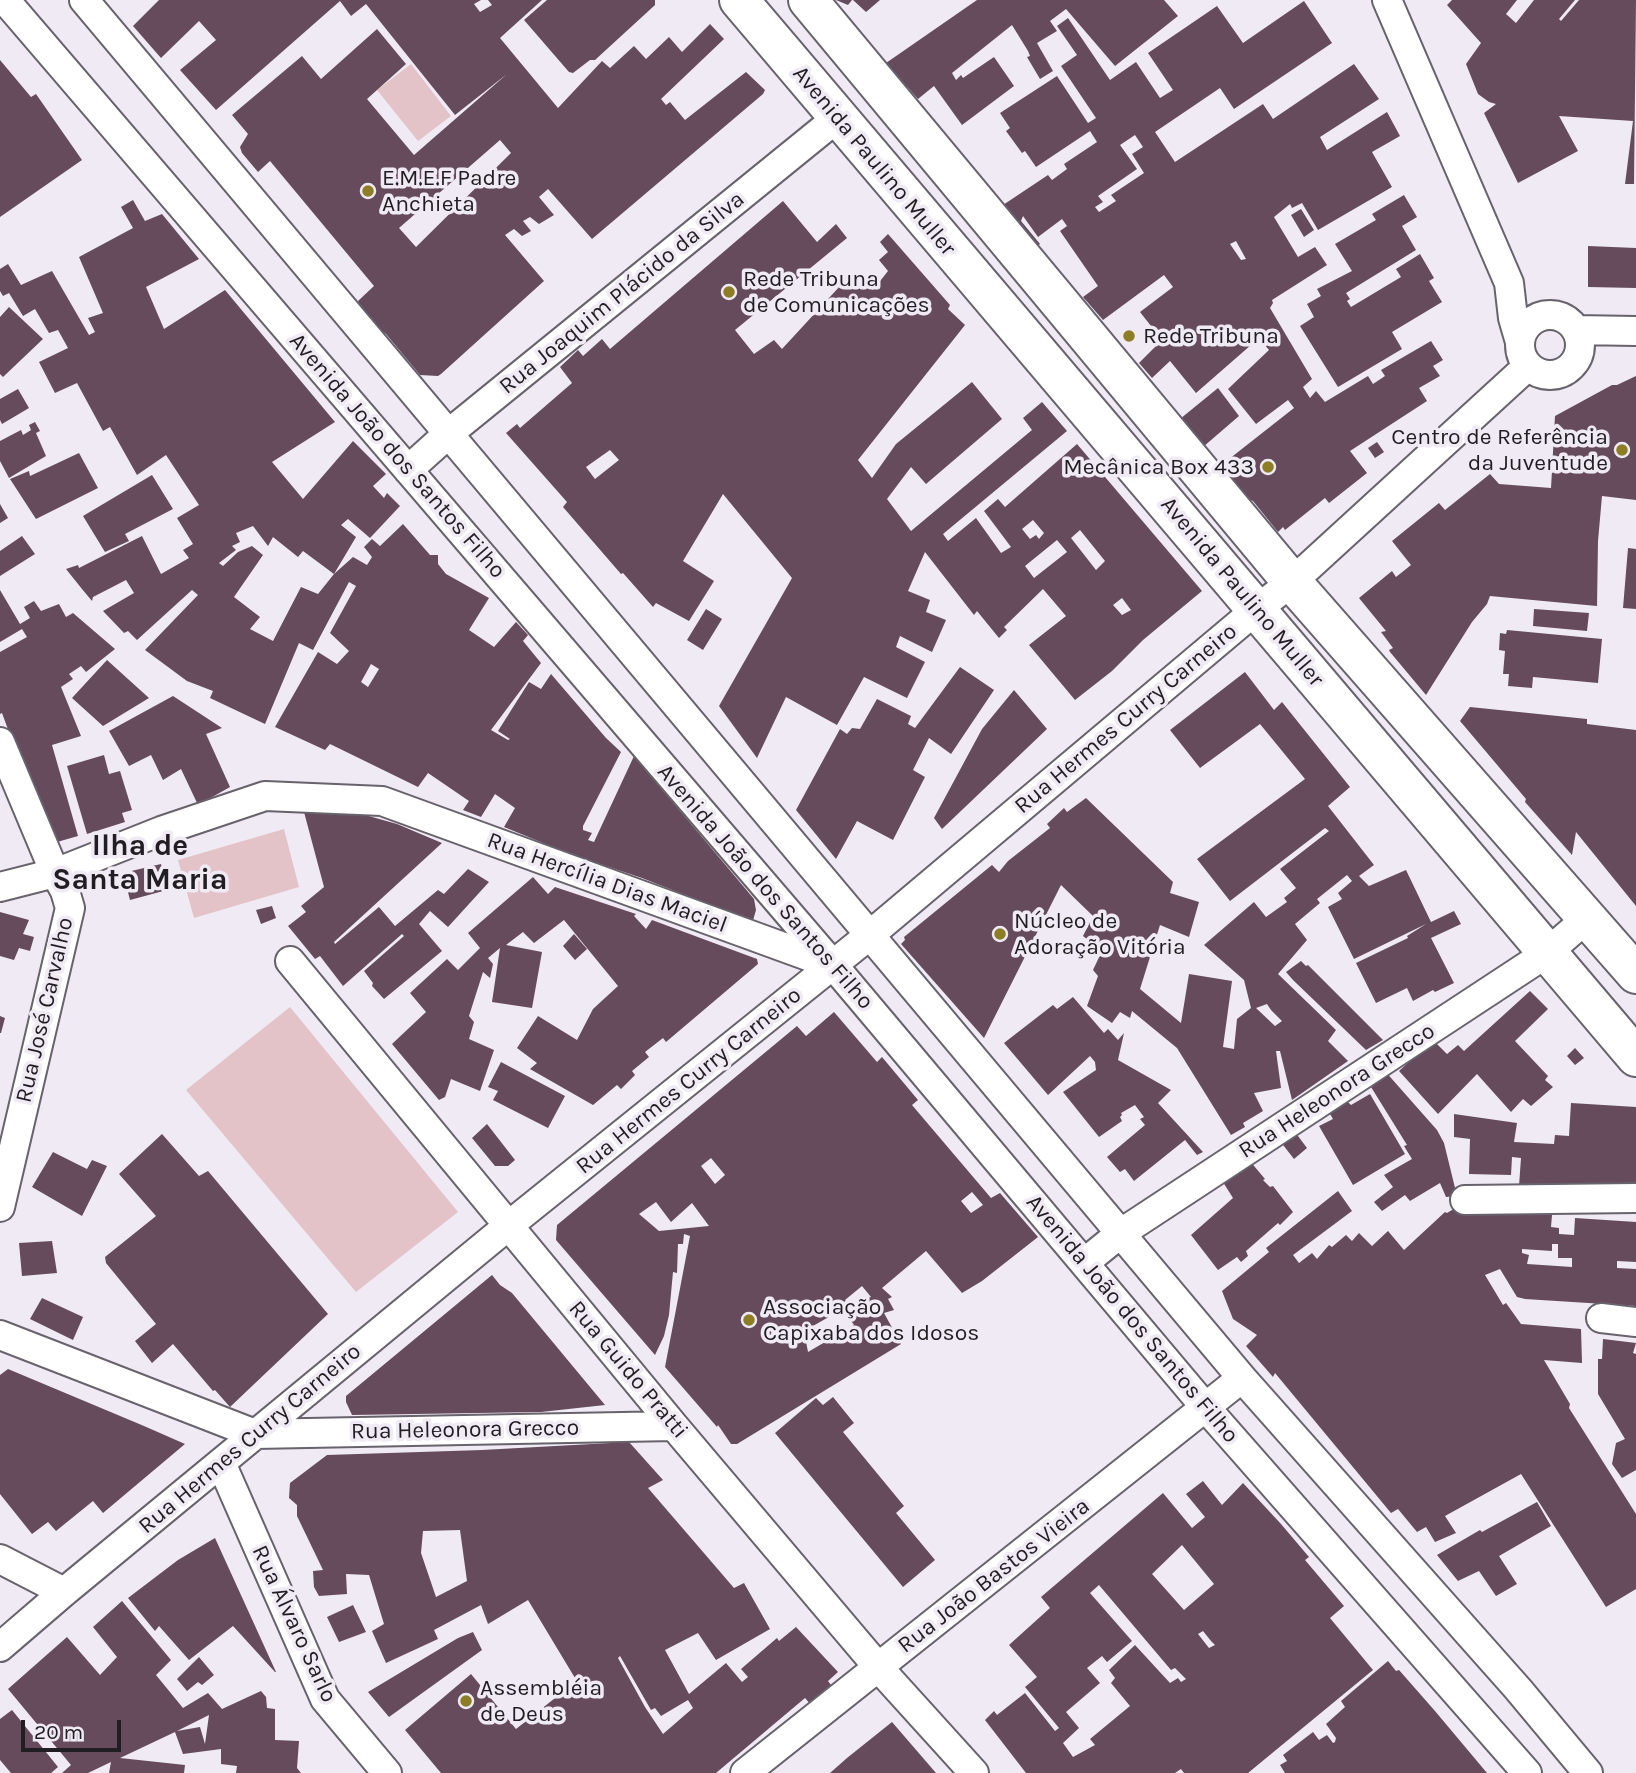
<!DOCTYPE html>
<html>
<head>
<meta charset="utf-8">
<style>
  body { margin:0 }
  #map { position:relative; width:1636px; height:1773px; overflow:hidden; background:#efeaf4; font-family:Karla,sans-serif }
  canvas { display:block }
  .scale { position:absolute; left:21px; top:1720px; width:100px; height:32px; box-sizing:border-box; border:4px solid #201e22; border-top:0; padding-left:9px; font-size:21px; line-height:24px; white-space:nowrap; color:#201e22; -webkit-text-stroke:5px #efeaf4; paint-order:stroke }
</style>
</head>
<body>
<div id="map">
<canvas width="1636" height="1773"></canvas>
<div class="scale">20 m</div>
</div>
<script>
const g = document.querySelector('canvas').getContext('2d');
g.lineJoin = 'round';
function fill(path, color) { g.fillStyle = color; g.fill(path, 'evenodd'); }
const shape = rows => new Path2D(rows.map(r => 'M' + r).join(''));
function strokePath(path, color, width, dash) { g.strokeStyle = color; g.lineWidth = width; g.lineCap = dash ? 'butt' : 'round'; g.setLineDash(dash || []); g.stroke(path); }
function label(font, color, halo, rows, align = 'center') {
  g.font = font + ' Karla,sans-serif'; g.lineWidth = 7; g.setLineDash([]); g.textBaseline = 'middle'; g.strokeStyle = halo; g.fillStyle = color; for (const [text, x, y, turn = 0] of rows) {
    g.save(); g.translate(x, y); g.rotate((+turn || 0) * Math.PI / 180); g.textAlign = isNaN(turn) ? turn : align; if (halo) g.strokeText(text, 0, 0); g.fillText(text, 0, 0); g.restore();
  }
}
fill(shape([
  [411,64,451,116,418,141,377,90],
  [284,829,299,887,194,918,178,860],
  [290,1007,458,1212,356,1292,186,1090]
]), '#e3c3c7');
fill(shape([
  [159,0,481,0,474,4,480,12,492,5,488,0,542,0,500,38,558,108,602,61,610,68,634,46,646,59,669,37,682,52,710,24,724,39,661,99,666,105,670,102,685,120,746,72,765,90,763,94,592,239,548,189,539,197,554,215,539,224,530,217,523,221,531,231,522,236,514,229,505,235,544,281,441,374,438,376,420,375,386,334,368,321,358,301,374,286,270,161,258,172,242,153,240,147,248,134,232,115,302,56,321,79,377,29,406,64,367,99,414,155,507,74,455,115,366,4,351,16,340,1,216,110,180,70,216,40,199,21,161,58,133,26],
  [500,140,511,153,416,247,399,228],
  [547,0,655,0,655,5,595,60,590,60,573,73,569,72,524,20],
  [836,0,852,0,848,5],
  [853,0,880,0,866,12],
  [977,0,1164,0,1178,16,1115,66,1066,9,1050,21,1057,31,1037,43,1053,71,1040,79,1027,57,1030,56,1028,51,1012,25,952,73,956,80,961,75,963,78,994,57,1014,86,962,125,934,86,918,99,886,63],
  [1452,0,1517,0,1506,14,1516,23,1534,0,1575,0,1559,19,1561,21,1579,0,1636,0,1634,184,1625,184,1633,121,1559,116,1578,151,1518,183,1484,113,1496,104,1489,102,1478,94,1466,64,1481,43,1447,5],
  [1304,1,1332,43,1234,109,1220,88,1155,132,1175,162,1263,104,1273,119,1354,64,1379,99,1320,137,1327,150,1387,112,1400,136,1372,152,1392,187,1318,230,1302,203,1292,208,1290,204,1274,217,1298,257,1315,247,1327,265,1272,300,1273,303,1270,308,1312,379,1303,387,1310,398,1316,391,1325,402,1368,376,1373,384,1385,376,1381,370,1431,341,1443,360,1433,366,1440,376,1419,388,1427,401,1350,451,1367,473,1329,503,1325,498,1285,530,1283,527,1278,532,1253,501,1241,496,1228,481,1224,463,1294,408,1288,400,1256,424,1228,389,1269,350,1259,338,1196,393,1170,361,1152,378,1139,363,1162,340,1140,312,1173,287,1164,275,1103,320,1083,297,1098,286,1060,231,1067,226,1062,219,1038,237,1023,216,1021,221,1040,244,1032,251,1003,205,1048,175,1052,180,1067,169,1064,164,1097,142,1090,131,1036,167,1025,151,1022,153,1006,131,1010,128,1000,113,1057,76,1088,123,1096,118,1061,66,1077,55,1057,26,1068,18,1110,80,1136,62,1160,98,1173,90,1148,53,1217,6,1243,43],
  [1135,135,1143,147,1132,154,1144,173,1111,195,1116,201,1099,212,1095,207,1103,202,1098,196,1137,169,1120,145],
  [1236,241,1246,259,1241,260,1230,244],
  [0,60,31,97,36,94,82,160,0,217],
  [1404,195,1417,217,1402,226,1416,250,1346,293,1350,299,1347,301,1351,307,1401,277,1396,269,1420,254,1434,278,1429,281,1442,302,1392,332,1402,349,1338,387,1300,326,1314,317,1307,304,1321,296,1317,289,1352,271,1335,244,1376,220,1372,214],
  [133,200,145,221,162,214,199,259,146,287,164,329,225,290,335,422,272,462,303,499,353,441,386,474,373,486,384,498,387,493,400,506,370,538,348,519,341,525,356,537,334,574,303,551,298,557,273,537,268,546,253,526,236,533,240,542,232,546,236,550,219,563,223,566,238,552,252,546,263,555,234,597,260,617,250,629,273,641,301,587,318,594,334,574,353,557,367,565,372,557,364,547,372,539,380,546,403,524,430,555,438,555,438,564,446,574,489,598,469,630,494,647,516,622,528,635,523,641,541,663,491,730,508,740,510,739,498,731,529,682,541,689,551,674,606,738,621,752,583,826,583,830,592,833,588,840,594,842,634,756,754,899,756,910,752,924,697,904,698,900,642,878,570,854,504,827,515,808,495,794,481,817,463,810,469,801,428,773,418,787,330,744,325,750,275,727,318,652,337,664,349,651,330,633,356,586,349,582,313,650,299,643,265,724,210,698,213,691,187,681,145,650,198,595,192,590,137,640,128,631,124,633,103,611,134,593,126,580,93,597,92,601,82,589,66,569,78,565,79,568,142,536,161,574,189,558,183,550,193,544,177,518,199,505,166,455,137,475,110,427,103,431,77,383,55,393,39,362,68,348,58,330,49,333,35,309,23,316,9,293,3,296,0,291,0,269,8,264,21,285,52,271,89,335,95,332,88,318,103,313,79,257,133,228,121,207],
  [371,664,379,669,368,687,361,682],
  [783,201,817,242,836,224,847,238,735,330,754,354,774,340,782,349,852,273,873,290,888,271,879,260,888,252,880,242,888,234,950,305,948,309,965,325,858,460,872,478,896,444,972,382,1002,419,926,484,911,467,887,499,911,531,1032,430,1023,418,1042,402,1067,431,943,534,948,541,976,518,1001,553,1011,547,984,511,998,499,1005,507,1077,444,1202,591,1143,640,1112,671,1075,700,1029,645,1066,616,1043,589,1004,627,1007,630,999,638,977,611,974,615,925,552,908,591,930,600,926,612,946,620,932,652,900,636,896,647,925,662,907,698,864,677,837,725,786,697,757,758,719,706,792,578,723,494,683,561,714,581,689,621,656,603,653,607,623,573,621,574,563,507,567,502,506,433,517,424,520,428,572,383,560,367,578,350,583,356,602,339,610,349],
  [610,450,619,460,595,479,586,467],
  [1033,520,1044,533,1039,539,1036,535,1030,539,1022,529],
  [1080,530,1105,561,1096,570,1071,538],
  [1057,540,1067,552,1034,578,1025,566],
  [1122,598,1131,610,1122,615,1113,605],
  [1301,209,1314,230,1304,237,1291,215],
  [1588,246,1636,248,1636,288,1588,287],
  [9,307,43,339,3,377,0,374,0,317],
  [1636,376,1636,500,1602,496,1598,541,1597,606,1490,596,1487,604,1472,622,1426,695,1390,652,1389,650,1393,648,1381,632,1386,631,1359,598,1392,571,1396,577,1411,565,1392,541,1439,503,1445,510,1490,474,1499,484,1551,488,1555,416,1612,385,1617,385],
  [1218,388,1239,416,1203,447,1180,419],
  [18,389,29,408,2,424,0,420,0,399],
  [35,422,40,431,36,433,46,456,9,478,0,461,0,441,21,430,23,435,31,430,29,425],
  [1377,442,1384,452,1375,458,1368,448],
  [79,453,98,488,36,519,10,479,29,471,30,476],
  [152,475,173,509,125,534,129,541,105,552,83,516],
  [0,504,8,518,0,523],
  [22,536,35,554,0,576,0,551],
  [1628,548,1636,549,1636,609,1623,608],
  [0,590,20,624,30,618,24,607,34,601,41,611,59,604,66,617,73,613,115,649,86,672,81,666,69,674,73,679,61,687,81,736,52,745,78,836,50,844,2,713,0,714,0,652,27,637,22,629,0,642],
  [706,609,722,619,703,650,687,640],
  [1534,609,1589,613,1587,631,1533,626],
  [1507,630,1602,639,1598,683,1533,677,1532,688,1508,686,1509,674,1503,674,1505,651,1499,650,1500,633,1506,634],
  [107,660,149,698,103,726,72,698],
  [960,667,994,690,951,754,929,738,913,770,925,777,893,840,857,821,836,859,796,810,840,729,847,734,852,728,860,729,877,699,911,716,908,724,915,728],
  [1245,672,1274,710,1282,702,1350,787,1328,806,1374,865,1359,876,1369,886,1406,870,1431,922,1454,911,1461,924,1431,938,1454,983,1435,992,1433,990,1413,1001,1407,988,1376,1003,1356,963,1408,938,1407,936,1426,924,1354,959,1328,907,1342,899,1338,893,1352,881,1347,875,1317,899,1320,903,1295,924,1307,940,1278,974,1336,1030,1328,1041,1348,1061,1292,1100,1280,1051,1276,1051,1281,1088,1254,1093,1263,1111,1243,1123,1245,1127,1231,1135,1177,1048,1132,1011,1130,1018,1120,1012,1112,1023,1087,1006,1098,976,1093,970,1102,951,1083,936,1093,916,1061,885,984,1038,901,944,905,940,904,937,992,865,999,872,1008,861,1050,828,1047,824,1064,808,1067,812,1086,798,1173,882,1170,893,1199,902,1189,937,1160,925,1140,989,1181,1023,1189,974,1232,981,1223,1047,1234,1049,1237,1019,1251,1008,1244,980,1204,945,1254,902,1266,917,1287,902,1284,898,1296,888,1280,869,1329,831,1325,828,1230,901,1197,859,1305,779,1260,724,1200,768,1170,730],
  [1267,1004,1271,1010,1282,1021,1275,1026,1256,1008],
  [1014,690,1047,729,942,829,934,818,982,729],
  [173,696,222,728,206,734,230,787,198,805,181,769,163,780,151,755,129,766,109,731],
  [1470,707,1587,719,1587,724,1636,730,1636,906,1576,832,1572,855,1525,802,1526,799,1460,721],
  [104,755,109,774,120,771,132,810,122,813,125,822,87,834,67,766],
  [344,809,397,824,442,843,334,942,335,944,379,907,395,926,438,890,444,894,468,869,489,882,448,927,430,911,419,924,442,951,384,999,372,986,373,983,364,971,404,936,402,934,343,986,320,956,315,959,288,926,306,912,301,906,324,887,304,812,308,810],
  [161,864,167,890,130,900,123,873],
  [533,877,548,894,555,887,636,914,634,916,646,929,652,920,757,959,758,964,666,1042,663,1038,645,1052,649,1057,632,1071,635,1075,621,1089,617,1085,593,1105,530,1069,537,1063,517,1048,538,1016,577,1040,593,1009,618,986,564,920,534,943,523,932,506,945,542,952,532,1008,492,1002,500,948,488,958,493,964,490,978,483,972,469,1016,474,1022,469,1039,494,1050,480,1091,451,1079,445,1097,439,1100,392,1044,426,1012,410,993,447,959,458,970,480,948,468,933],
  [272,906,276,918,261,924,256,910],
  [0,912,29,920,23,934,34,937,30,951,19,948,14,960,0,956],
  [574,934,587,949,575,960,563,946],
  [1301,961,1306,966,1308,965,1383,1040,1366,1050,1293,980,1286,972],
  [1530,991,1548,1009,1515,1041,1548,1076,1545,1080,1553,1087,1531,1106,1523,1099,1511,1112,1477,1074,1438,1114,1399,1071,1433,1040,1447,1054,1458,1045,1464,1051],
  [1073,997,1104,1033,1108,1029,1118,1040,1124,1033,1118,1060,1171,1090,1158,1103,1203,1152,1197,1155,1185,1140,1134,1181,1125,1169,1120,1172,1107,1157,1145,1125,1140,1119,1144,1117,1135,1105,1121,1113,1122,1115,1120,1117,1122,1121,1099,1137,1063,1092,1096,1070,1095,1062,1090,1056,1048,1095,1004,1043,1053,1005,1057,1009],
  [834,1012,877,1062,882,1057,918,1100,912,1105,991,1198,1000,1193,1038,1237,982,1281,962,1293,926,1251,882,1288,892,1297,888,1299,894,1310,884,1313,901,1344,737,1444,731,1444,718,1425,717,1427,665,1367,690,1236,684,1234,683,1244,678,1244,677,1273,673,1272,669,1315,664,1336,655,1355,556,1240,557,1225,797,1026,806,1036],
  [711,1158,725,1175,715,1184,701,1166],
  [972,1192,983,1205,971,1213,961,1201],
  [656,1202,671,1222,692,1203,709,1226,659,1231,639,1214],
  [862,1286,871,1297,849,1305,845,1300],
  [843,1309,854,1325,808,1352,804,1331],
  [0,1016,5,1018,1,1033,0,1033],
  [1575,1048,1584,1058,1575,1065,1567,1056],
  [501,1062,565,1096,548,1128,493,1100,498,1091,488,1087],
  [1384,1070,1437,1130,1444,1143,1457,1196,1446,1197,1440,1183,1410,1201,1405,1195,1382,1211,1374,1202,1393,1187,1384,1175,1412,1159,1404,1146,1407,1145,1371,1087],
  [1370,1094,1405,1154,1353,1185,1319,1126,1333,1119,1330,1114,1347,1101,1351,1105],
  [1571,1103,1636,1107,1636,1192,1519,1186,1521,1158,1512,1157,1511,1175,1469,1174,1470,1139,1454,1137,1454,1114,1517,1123,1514,1142,1554,1144,1555,1135,1569,1136],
  [487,1124,515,1160,508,1166,495,1166,472,1138],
  [1295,1132,1307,1148,1294,1159,1280,1141],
  [162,1134,199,1176,208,1171,328,1314,230,1407,215,1390,213,1391,173,1344,152,1363,135,1341,156,1324,106,1263,105,1257,156,1216,119,1174],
  [53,1152,87,1169,92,1160,107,1166,82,1216,32,1187],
  [1249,1160,1265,1179,1263,1180,1270,1187,1273,1186,1293,1212,1280,1225,1278,1223,1246,1251,1248,1256,1241,1262,1237,1257,1218,1270,1191,1235,1233,1198,1221,1179],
  [1338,1191,1352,1211,1293,1255,1299,1263,1312,1253,1317,1259,1329,1245,1332,1247,1346,1235,1352,1241,1359,1233,1372,1246,1388,1231,1404,1250,1445,1212,1447,1213,1452,1210,1552,1215,1551,1227,1559,1228,1559,1234,1574,1235,1575,1218,1636,1222,1636,1262,1617,1261,1617,1268,1636,1269,1636,1306,1525,1299,1517,1297,1500,1269,1485,1275,1503,1305,1506,1303,1521,1324,1581,1329,1582,1363,1544,1360,1570,1404,1569,1408,1636,1514,1636,1589,1606,1607,1521,1474,1445,1516,1456,1533,1435,1542,1426,1527,1417,1532,1398,1509,1391,1513,1275,1373,1273,1377,1246,1346,1257,1335,1233,1319,1222,1291,1269,1252,1266,1248],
  [1552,1244,1558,1244,1558,1258,1572,1258,1572,1267,1527,1264,1529,1255,1522,1253,1522,1249,1552,1251],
  [52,1241,57,1273,22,1276,19,1243],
  [492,1275,500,1285,512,1293,605,1405,541,1412,352,1415,346,1402,346,1396],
  [42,1298,83,1317,73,1340,30,1319],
  [1603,1339,1636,1343,1633,1353,1636,1354,1636,1470,1622,1478,1612,1464,1616,1443,1625,1439,1598,1394,1598,1359,1602,1359],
  [8,1369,144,1426,185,1444,103,1513,93,1501,56,1531,48,1522,32,1534,0,1494,0,1375],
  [833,1397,854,1423,843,1432,904,1506,896,1513,935,1560,903,1587,775,1433,816,1398,823,1405],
  [629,1442,663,1480,648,1488,734,1588,744,1583,770,1629,716,1660,698,1633,665,1650,689,1694,726,1663,742,1682,748,1677,741,1669,777,1638,779,1641,796,1627,838,1672,828,1681,834,1689,813,1707,805,1698,716,1773,441,1773,405,1730,471,1674,516,1729,574,1683,578,1683,528,1600,488,1624,481,1605,434,1630,438,1639,386,1663,372,1631,384,1624,369,1575,346,1574,347,1594,319,1596,314,1587,313,1571,323,1570,297,1516,297,1505,289,1498,290,1483,327,1455,482,1450],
  [460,1530,467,1581,436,1597,421,1553,423,1531],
  [620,1656,651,1710,655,1708,661,1716,688,1700,693,1708,663,1734,645,1707,618,1658],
  [1203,1481,1222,1505,1243,1483,1281,1524,1309,1557,1305,1560,1344,1606,1330,1618,1373,1670,1248,1773,1184,1773,1181,1769,1175,1773,1026,1773,985,1720,994,1711,997,1715,1025,1693,1055,1731,1059,1728,1025,1687,1037,1677,1009,1645,1050,1608,1041,1597,1163,1493,1192,1528,1205,1517,1186,1494],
  [1182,1545,1214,1584,1184,1610,1152,1574],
  [1099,1585,1171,1670,1175,1668,1186,1679,1181,1682,1178,1678,1170,1683,1135,1645,1109,1670,1115,1678,1111,1683,1130,1706,1090,1739,1095,1745,1073,1757,1063,1743,1079,1728,1066,1712,1100,1683,1087,1668,1102,1656,1107,1662,1132,1641,1090,1593],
  [1203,1631,1211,1641,1215,1645,1209,1648,1198,1634],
  [1537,1502,1551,1526,1499,1556,1517,1584,1496,1596,1479,1571,1458,1581,1437,1555,1480,1530,1482,1532],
  [215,1538,276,1672,275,1672,233,1626,189,1660,159,1626,155,1631,128,1598,178,1560],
  [122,1601,171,1660,156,1675,183,1708,208,1693,222,1709,261,1691,266,1697,267,1708,275,1709,275,1740,299,1741,297,1768,301,1773,236,1773,237,1766,221,1764,221,1749,183,1754,175,1732,120,1758,185,1765,184,1773,109,1773,111,1762,88,1773,62,1773,71,1765,8,1689,67,1637,100,1675,117,1657,93,1627],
  [209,1715,205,1744,200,1727,177,1731],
  [353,1605,366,1632,339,1642,327,1617],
  [473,1632,482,1650,389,1717,368,1692,458,1638],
  [199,1657,214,1675,202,1685,198,1682,187,1691,177,1679],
  [1388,1661,1396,1671,1399,1670,1435,1711,1487,1773,1285,1773,1280,1765,1287,1761,1283,1755,1313,1732,1319,1740,1327,1735,1333,1743,1335,1742,1336,1738,1326,1724,1345,1707,1341,1701],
  [12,1710,58,1767,51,1773,11,1773,0,1760,0,1719],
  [892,1722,936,1773,830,1773,847,1758]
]), '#654b5c');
const street = shape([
  [5,0,833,965,1206,1408,1527,1773],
  [84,0,1242,1378,1518,1689,1588,1773],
  [1387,0,1509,283,1513,318,1520,342],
  '1520 345a30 30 0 1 1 60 0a30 30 0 1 1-60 0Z',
  [1576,330,1636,331],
  [408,470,448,434,837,118],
  [0,742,55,873,65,891,70,908,0,1207],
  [0,887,55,873,161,831,265,796,382,801,830,964],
  [290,961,674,1426,878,1667,974,1773],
  [1465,1200,1636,1198],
  [1084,1263,1121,1233,1547,953,1587,918],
  [1601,1318,1636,1322],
  [0,1335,255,1434,674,1426],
  [221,1463,325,1699,387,1773],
  [0,1559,64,1592],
  [0,1647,64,1592,508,1226,871,934,1257,609,1292,582,1528,366],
  [745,1773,1242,1378]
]);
const secondary = shape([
  [739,0,1636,1057],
  [808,0,1292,582,1636,974]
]);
strokePath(street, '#67626b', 32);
strokePath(secondary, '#67626b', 42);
strokePath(street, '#fff', 28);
strokePath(secondary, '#fff', 38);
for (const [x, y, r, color] of [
  [368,191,7,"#8d7e25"],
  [729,292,7,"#8d7e25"],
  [1129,336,7,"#8d7e25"],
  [1622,450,7,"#8d7e25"],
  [1268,467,7,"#8d7e25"],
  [1000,934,7,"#8d7e25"],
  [749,1320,7,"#8d7e25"],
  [466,1701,7,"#8d7e25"]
]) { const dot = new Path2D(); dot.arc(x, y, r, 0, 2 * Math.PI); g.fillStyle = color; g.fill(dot); strokePath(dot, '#efeaf4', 2.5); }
label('23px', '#201e22', '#efeaf4', [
  ["Avenida Paulino Muller",874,161,50],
  ["Rua Joaquim Plácido da Silva",622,293,-39],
  ["Avenida João dos Santos Filho",397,456,49],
  ["Avenida Paulino Muller",1242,592,50],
  ["Rua Hermes Curry Carneiro",1126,719,-40],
  ["Rua Hercília Dias Maciel",607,883,20],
  ["Avenida João dos Santos Filho",765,887,49],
  ["Rua José Carvalho",45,1010,-77],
  ["Rua Hermes Curry Carneiro",689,1081,-39],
  ["Rua Heleonora Grecco",1337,1091,-33],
  ["Avenida João dos Santos Filho",1132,1319,50],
  ["Rua Guido Pratti",628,1370,50],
  ["Rua Heleonora Grecco",465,1430,-1],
  ["Rua Hermes Curry Carneiro",250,1439,-40],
  ["Rua João Bastos Vieira",994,1576,-38],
  ["Rua Álvaro Sarlo",294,1624,65]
]);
label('23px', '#201e22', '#efeaf4', [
  ["E.M.E.F Padre",382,178],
  ["Anchieta",382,204],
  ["Rede Tribuna",743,279],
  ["de Comunicações",743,305],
  ["Rede Tribuna",1143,336],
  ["Centro de Referência",1608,437,"right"],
  ["da Juventude",1608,463,"right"],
  ["Mecânica Box 433",1254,467,"right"],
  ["Núcleo de",1014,921],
  ["Adoração Vitória",1014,947],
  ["Associação",763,1307],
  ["Capixaba dos Idosos",763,1333],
  ["Assembléia",480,1688],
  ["de Deus",480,1714]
], 'left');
label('bold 30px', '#201e22', '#efeaf4', [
  ["Ilha de",140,846],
  ["Santa Maria",140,880]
]);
</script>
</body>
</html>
